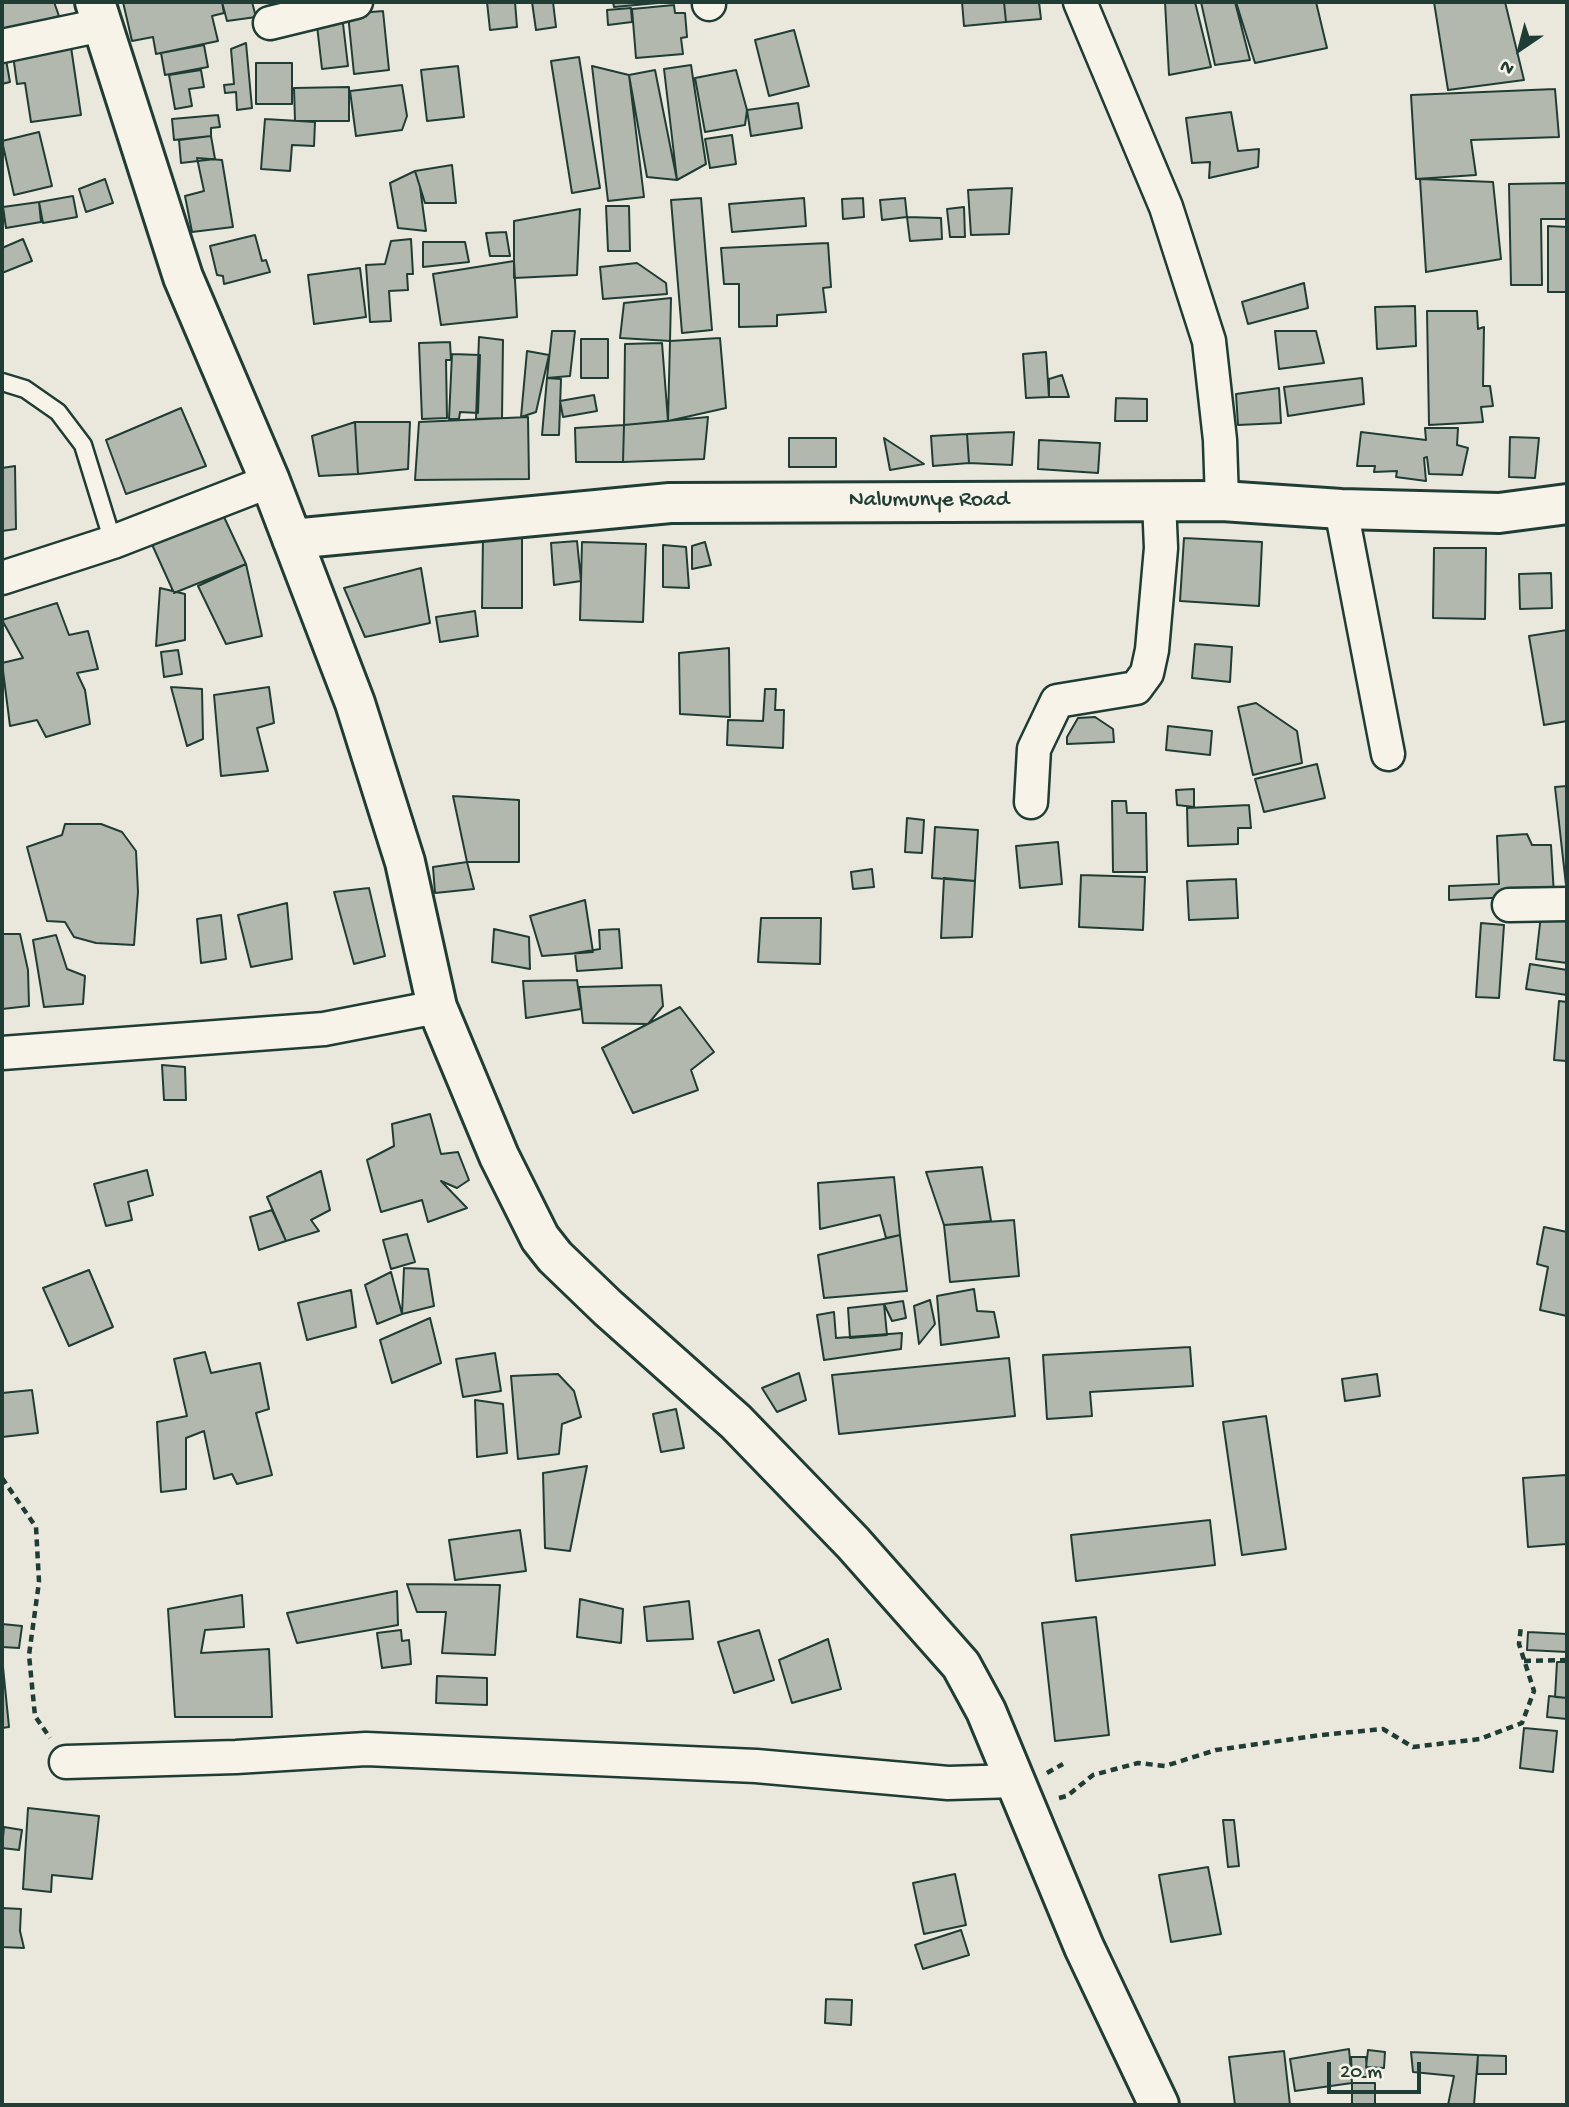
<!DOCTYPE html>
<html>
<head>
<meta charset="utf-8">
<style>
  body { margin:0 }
  #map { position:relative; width:1569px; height:2107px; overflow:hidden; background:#eae8dd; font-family:"Gochi Hand",sans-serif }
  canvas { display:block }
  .frame { position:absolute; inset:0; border:4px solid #1f3d34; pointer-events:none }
  .north { position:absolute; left:1485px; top:14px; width:70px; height:70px; -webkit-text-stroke:5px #f7f3e8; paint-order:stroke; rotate:215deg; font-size:19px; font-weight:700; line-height:28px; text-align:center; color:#1f3d34 }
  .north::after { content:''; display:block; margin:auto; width:24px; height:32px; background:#1f3d34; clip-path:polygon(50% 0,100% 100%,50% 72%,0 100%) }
  .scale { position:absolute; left:1327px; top:2062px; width:94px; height:32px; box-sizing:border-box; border:4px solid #1f3d34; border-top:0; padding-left:9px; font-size:21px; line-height:24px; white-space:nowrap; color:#1f3d34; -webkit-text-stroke:5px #f7f3e8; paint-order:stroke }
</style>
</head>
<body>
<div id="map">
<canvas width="1569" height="2107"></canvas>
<div class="frame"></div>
<div class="north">N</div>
<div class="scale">20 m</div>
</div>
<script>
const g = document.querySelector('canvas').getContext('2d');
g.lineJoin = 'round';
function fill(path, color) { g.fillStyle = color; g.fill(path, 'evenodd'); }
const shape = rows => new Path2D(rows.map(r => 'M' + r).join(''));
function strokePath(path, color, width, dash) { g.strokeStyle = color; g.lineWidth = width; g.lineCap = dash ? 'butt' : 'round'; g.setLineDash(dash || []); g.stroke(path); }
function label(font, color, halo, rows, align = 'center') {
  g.font = font + ' "Gochi Hand",sans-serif'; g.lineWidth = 5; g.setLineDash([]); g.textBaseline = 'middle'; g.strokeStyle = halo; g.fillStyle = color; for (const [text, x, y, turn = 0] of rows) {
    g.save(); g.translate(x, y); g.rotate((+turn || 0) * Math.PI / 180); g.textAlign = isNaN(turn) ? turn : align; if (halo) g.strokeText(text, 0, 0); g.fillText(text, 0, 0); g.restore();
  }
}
const building = shape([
  [2,2,54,2,59,16,2,32,2,2],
  [123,2,222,2,224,13,212,16,218,41,156,54,153,37,132,41,123,2],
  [222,2,252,2,256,17,227,21,222,2],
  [487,2,515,2,517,27,490,30,487,2],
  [532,2,553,2,556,27,536,30,532,2],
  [613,2,669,2,614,7,613,2],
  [962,2,1004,2,1006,22,964,26,962,2],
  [1004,2,1039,2,1041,19,1006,22,1004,2],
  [1165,2,1195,2,1211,67,1169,75,1165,2],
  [1201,2,1235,2,1250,60,1215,65,1201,2],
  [1236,2,1316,2,1327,48,1255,63,1236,2],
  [1434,2,1505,2,1524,80,1448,90,1434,2],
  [674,5,675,13,685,13,687,37,681,38,683,54,636,58,632,9,674,5],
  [631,8,632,22,608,25,607,10,631,8],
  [383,11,389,70,354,74,348,14,383,11],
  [342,15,348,66,322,69,316,17,342,15],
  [794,30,809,86,769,96,755,40,794,30],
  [246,43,252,108,237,110,236,92,225,93,224,85,234,84,231,49,246,43],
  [204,45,208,67,165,75,161,53,204,45],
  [71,47,81,115,31,122,25,83,17,84,13,55,71,47],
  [579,57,600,188,572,193,551,61,579,57],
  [6,60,10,82,2,84,2,61,6,60],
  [256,63,292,63,292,104,256,104,256,63],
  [691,65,706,164,677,180,664,69,691,65],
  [458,66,464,117,427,121,421,70,458,66],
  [592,66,629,75,644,197,608,201,592,66],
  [201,70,204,87,189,89,192,106,175,109,169,75,201,70],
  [655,70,677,180,647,177,629,75,655,70],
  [736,70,747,110,745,125,705,132,695,78,736,70],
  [402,85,407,116,402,130,356,136,350,91,402,85],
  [349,87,349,121,295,121,294,88,349,87],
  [1555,89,1559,137,1471,140,1476,175,1416,179,1411,95,1555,89],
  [798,103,802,128,751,136,747,110,798,103],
  [1231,112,1238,151,1259,149,1258,167,1209,178,1210,162,1192,163,1186,118,1231,112],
  [218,115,220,127,211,128,211,136,174,140,172,119,218,115],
  [265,119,315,122,314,146,292,145,290,171,261,169,265,119],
  [39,132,52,186,14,195,2,141,39,132],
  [732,135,736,164,710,168,705,139,732,135],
  [211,136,215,159,181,163,179,140,211,136],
  [197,158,222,160,233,227,192,232,185,196,204,191,197,158],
  [452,165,456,203,425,203,415,171,452,165],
  [415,171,420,187,426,231,398,228,390,183,415,171],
  [105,179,113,203,86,212,79,189,105,179],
  [1420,179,1493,182,1501,259,1426,272,1420,179],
  [1567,183,1567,219,1541,219,1542,285,1511,285,1509,184,1567,183],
  [1012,188,1009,234,971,235,968,190,1012,188],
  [73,196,77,217,43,223,39,202,73,196],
  [701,198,712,330,682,333,671,200,701,198],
  [804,198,806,226,732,232,729,204,804,198],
  [863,198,864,217,843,219,842,199,863,198],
  [905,198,907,217,882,220,880,200,905,198],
  [39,202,41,222,6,228,3,207,39,202],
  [606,206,629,206,630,251,608,251,606,206],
  [964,207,965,237,950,237,947,209,964,207],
  [580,209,577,275,514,278,514,221,580,209],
  [907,217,941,218,942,239,910,241,907,217],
  [1548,226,1567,227,1567,292,1548,292,1548,226],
  [506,232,510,256,490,256,486,233,506,232],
  [255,235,262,261,266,260,270,272,224,284,223,276,217,275,210,246,255,235],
  [23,239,32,261,2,273,2,248,23,239],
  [411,239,413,274,407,274,408,290,389,291,391,321,370,322,366,265,385,264,391,241,411,239],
  [423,242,465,242,469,262,423,267,423,242],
  [828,243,831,287,823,288,826,312,777,315,777,326,739,327,739,284,724,284,721,248,828,243],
  [514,261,517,317,441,325,433,274,514,261],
  [637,263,666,283,667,294,603,299,600,267,637,263],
  [360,268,366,317,314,324,308,275,360,268],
  [1304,283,1308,308,1248,324,1242,302,1304,283],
  [671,298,670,341,620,338,624,303,671,298],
  [1415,306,1416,346,1377,349,1375,307,1415,306],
  [1427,311,1477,311,1478,329,1484,327,1483,386,1490,386,1493,406,1481,407,1483,422,1429,425,1427,311],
  [552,331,575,331,570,376,547,378,552,331],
  [1275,331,1316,331,1324,363,1279,369,1275,331],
  [479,337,503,340,502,418,476,419,479,337],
  [720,338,726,408,668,421,670,341,720,338],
  [581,339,608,339,608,378,581,378,581,339],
  [450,342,451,360,446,360,447,418,422,419,419,343,450,342],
  [662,343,668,421,624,425,625,344,662,343],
  [527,351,549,355,536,412,521,417,527,351],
  [1046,352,1049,397,1026,398,1023,354,1046,352],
  [452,354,480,355,478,413,460,412,459,419,449,419,452,354],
  [1062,375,1069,397,1049,397,1049,379,1062,375],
  [547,378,561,379,559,435,542,435,547,378],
  [1362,378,1364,404,1288,416,1284,387,1362,378],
  [1279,388,1281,423,1238,425,1236,394,1279,388],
  [594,395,597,411,563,417,560,401,594,395],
  [1116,398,1147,399,1147,421,1115,421,1116,398],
  [181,408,206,466,126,494,106,440,181,408],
  [528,417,529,479,415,480,419,422,528,417],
  [708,417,704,459,623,462,624,425,708,417],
  [355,422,410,422,408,469,358,474,355,422],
  [355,422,358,474,319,476,312,436,355,422],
  [624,425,623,462,576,462,575,428,624,425],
  [1425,428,1458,428,1457,445,1468,448,1462,475,1429,474,1427,457,1424,458,1426,481,1396,477,1397,471,1374,472,1375,466,1357,466,1361,432,1426,440,1425,428],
  [1014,432,1012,465,969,463,967,434,1014,432],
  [967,434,969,463,933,466,931,436,967,434],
  [1510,437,1539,438,1535,478,1509,477,1510,437],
  [789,438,836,438,836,467,789,467,789,438],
  [884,438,924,464,890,470,884,438],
  [1039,440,1100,443,1098,473,1038,469,1039,440],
  [15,466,16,529,2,531,2,468,15,466],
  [224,517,246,564,174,593,145,529,224,517],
  [483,537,522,538,522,608,482,608,483,537],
  [1184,538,1262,542,1259,606,1180,601,1184,538],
  [577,541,581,581,554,585,551,543,577,541],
  [582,542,646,544,643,622,580,620,582,542],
  [705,542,711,565,692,569,692,546,705,542],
  [663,545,686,547,689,588,663,587,663,545],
  [1434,548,1486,548,1485,619,1433,618,1434,548],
  [246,564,262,636,226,644,198,586,246,564],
  [421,568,430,623,365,637,344,588,421,568],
  [1551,573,1552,608,1520,609,1519,574,1551,573],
  [160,588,185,594,185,640,156,646,160,588],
  [57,603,69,635,88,631,98,669,77,673,85,690,90,724,46,737,37,720,10,726,2,663,23,658,2,620,57,603],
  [475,611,478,636,440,642,436,617,475,611],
  [1567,630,1567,721,1544,725,1529,636,1567,630],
  [1195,644,1232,647,1230,682,1192,678,1195,644],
  [729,648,730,717,680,714,679,653,729,648],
  [178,650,182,674,164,677,161,652,178,650],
  [171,687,202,689,203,739,187,746,171,687],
  [269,687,274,723,257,728,268,771,221,776,214,695,269,687],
  [765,689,776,689,775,710,784,710,783,748,727,745,728,720,763,721,765,689],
  [1256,703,1297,731,1302,763,1253,775,1238,707,1256,703],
  [1095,717,1113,729,1114,742,1067,744,1067,737,1078,718,1095,717],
  [1168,726,1212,731,1210,755,1166,750,1168,726],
  [1317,764,1325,798,1264,812,1255,779,1317,764],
  [1567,786,1567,894,1555,787,1567,786],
  [1194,789,1194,807,1177,805,1176,790,1194,789],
  [453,796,519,800,519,862,467,862,453,796],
  [1112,801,1126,801,1127,813,1146,813,1147,872,1113,872,1112,801],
  [1249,805,1251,828,1238,828,1238,844,1188,846,1187,808,1249,805],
  [907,818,924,820,922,853,905,852,907,818],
  [65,824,101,824,122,832,136,851,138,892,134,945,96,943,74,937,65,922,47,921,27,847,62,835,65,824],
  [935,827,978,830,975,881,932,878,935,827],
  [1527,834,1532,845,1551,845,1554,895,1449,900,1449,886,1499,884,1497,836,1527,834],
  [1058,842,1062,884,1020,888,1016,846,1058,842],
  [467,862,474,889,435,893,433,867,467,862],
  [872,869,874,887,853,889,851,872,872,869],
  [1081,875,1145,877,1143,930,1079,927,1081,875],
  [944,878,975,881,972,937,941,938,944,878],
  [1236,879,1238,918,1189,920,1187,881,1236,879],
  [369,888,385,956,354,964,334,892,369,888],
  [585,900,593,952,542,956,530,916,585,900],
  [287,903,292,959,251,967,238,915,287,903],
  [1542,906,1567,909,1567,963,1536,959,1542,906],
  [221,915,226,959,201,963,197,919,221,915],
  [761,918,821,918,820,964,758,962,761,918],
  [1481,923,1504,925,1499,998,1476,997,1481,923],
  [494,929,529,937,530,969,492,962,494,929],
  [619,929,622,968,577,971,575,953,600,949,599,930,619,929],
  [3,934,20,934,28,970,29,1006,2,1009,3,934],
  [56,935,67,969,85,976,83,1004,44,1007,33,940,56,935],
  [1530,964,1567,970,1567,995,1526,989,1530,964],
  [577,980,581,1009,526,1018,523,981,577,980],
  [661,985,663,1006,648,1024,583,1023,579,987,661,985],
  [1559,1001,1567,1002,1567,1061,1554,1060,1559,1001],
  [680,1007,714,1052,691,1070,698,1090,633,1113,602,1048,680,1007],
  [162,1065,185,1067,186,1100,164,1100,162,1065],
  [430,1114,441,1154,458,1152,469,1180,457,1188,441,1181,467,1208,428,1222,422,1200,381,1212,367,1160,394,1146,392,1124,430,1114],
  [982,1167,991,1221,944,1225,926,1172,982,1167],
  [147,1170,153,1195,128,1202,132,1220,106,1226,94,1184,147,1170],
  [321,1171,330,1210,311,1220,319,1231,286,1241,267,1197,321,1171],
  [894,1177,900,1235,886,1238,880,1215,820,1229,818,1183,894,1177],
  [272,1210,286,1241,259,1250,250,1217,272,1210],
  [1014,1220,1019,1276,950,1282,944,1225,1014,1220],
  [1544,1227,1567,1232,1567,1316,1540,1310,1548,1267,1537,1264,1544,1227],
  [407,1234,415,1262,391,1269,383,1240,407,1234],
  [900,1235,907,1291,824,1298,818,1255,900,1235],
  [404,1268,428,1269,434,1306,402,1314,404,1268],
  [89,1270,113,1327,69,1346,43,1288,89,1270],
  [391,1272,402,1314,377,1324,365,1285,391,1272],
  [974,1289,977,1311,994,1312,999,1337,941,1345,937,1296,974,1289],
  [351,1290,356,1327,307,1340,298,1303,351,1290],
  [930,1300,935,1324,919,1344,914,1306,930,1300],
  [903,1301,906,1318,892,1321,884,1304,903,1301],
  [884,1304,887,1335,850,1338,848,1308,884,1304],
  [834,1312,836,1338,902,1333,901,1349,824,1360,817,1315,834,1312],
  [430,1318,441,1363,392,1383,380,1340,430,1318],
  [1190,1347,1193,1386,1090,1392,1092,1416,1047,1419,1043,1355,1190,1347],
  [205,1352,211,1373,260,1363,269,1409,256,1413,272,1475,237,1484,232,1474,214,1479,204,1431,186,1438,186,1489,161,1492,157,1422,187,1416,174,1359,205,1352],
  [495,1353,501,1391,463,1397,456,1359,495,1353],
  [1009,1358,1015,1416,839,1434,832,1375,1009,1358],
  [799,1373,806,1400,777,1412,762,1388,799,1373],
  [558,1374,574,1391,581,1417,562,1424,559,1454,518,1459,511,1376,558,1374],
  [1377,1374,1380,1396,1345,1401,1342,1379,1377,1374],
  [32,1390,38,1433,2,1437,2,1393,32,1390],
  [475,1400,503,1404,507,1453,477,1457,475,1400],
  [676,1409,684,1448,661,1452,653,1414,676,1409],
  [1266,1416,1286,1549,1242,1555,1223,1422,1266,1416],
  [587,1466,570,1551,545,1548,543,1473,587,1466],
  [1566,1475,1567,1544,1528,1547,1523,1478,1566,1475],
  [1210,1520,1215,1565,1076,1581,1071,1535,1210,1520],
  [520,1530,526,1571,455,1580,449,1540,520,1530],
  [407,1584,500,1585,495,1655,442,1653,446,1612,417,1612,407,1584],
  [397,1591,398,1625,297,1643,287,1613,397,1591],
  [242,1595,244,1627,205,1630,201,1653,269,1649,272,1717,175,1717,168,1609,242,1595],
  [580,1599,623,1609,621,1643,577,1637,580,1599],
  [689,1601,693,1639,647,1641,644,1607,689,1601],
  [1096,1617,1109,1735,1055,1741,1042,1623,1096,1617],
  [2,1624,22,1626,19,1648,2,1647,2,1624],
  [401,1630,402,1641,409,1640,411,1664,382,1668,377,1633,401,1630],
  [759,1630,774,1680,734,1693,718,1642,759,1630],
  [1528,1632,1567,1634,1567,1652,1527,1650,1528,1632],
  [828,1639,841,1689,792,1703,779,1660,828,1639],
  [2,1657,9,1727,2,1728,2,1657],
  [1557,1662,1567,1662,1567,1698,1555,1697,1557,1662],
  [437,1676,487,1678,487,1705,436,1703,437,1676],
  [1549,1696,1567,1698,1567,1719,1547,1717,1549,1696],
  [1524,1728,1557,1731,1553,1772,1520,1768,1524,1728],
  [28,1808,99,1816,92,1879,52,1875,51,1892,23,1889,28,1808],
  [1223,1820,1234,1820,1239,1866,1228,1867,1223,1820],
  [4,1827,22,1830,19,1850,2,1848,4,1827],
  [1208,1867,1221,1934,1171,1942,1159,1875,1208,1867],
  [955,1874,966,1925,924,1934,913,1883,955,1874],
  [2,1908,21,1909,20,1931,24,1948,2,1947,2,1908],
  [961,1930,969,1955,923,1969,915,1945,961,1930],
  [826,1999,852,2000,851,2025,825,2023,826,1999],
  [1349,2049,1352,2083,1295,2091,1290,2059,1349,2049],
  [1368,2050,1385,2052,1384,2068,1366,2067,1368,2050],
  [1284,2051,1290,2105,1235,2105,1229,2057,1284,2051],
  [1411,2052,1478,2055,1474,2105,1448,2105,1454,2076,1413,2072,1411,2052],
  [1478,2055,1506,2056,1506,2074,1477,2074,1478,2055],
  [1351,2057,1366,2057,1367,2077,1352,2077,1351,2057],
  [1352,2083,1375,2083,1375,2105,1352,2105,1352,2083]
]);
fill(building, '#b2b8ae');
strokePath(building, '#1f3d34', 2);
const service = shape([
  [2,382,25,389,58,412,83,445,113,542]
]);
const minor = shape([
  [709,2,709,4],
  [1080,2,1166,207,1209,341,1220,440,1222,501],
  [270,23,356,2],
  [2,46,102,25],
  [1341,509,1388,754],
  [2,578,113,542,270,481],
  [1031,802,1034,749,1057,701,1136,688,1147,673,1152,650,1161,548,1159,501],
  [1509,905,1567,904],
  [2,1053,324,1029,437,1007],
  [66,1762,236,1757,366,1749,756,1766,948,1783,1016,1781]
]);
const tertiary = shape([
  [95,2,183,277,270,481,355,703,405,862,437,1007,499,1156,540,1238,555,1257,608,1308,736,1422,853,1543,961,1665,986,1711,1084,1947,1159,2105],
  [292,539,670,503,1222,501,1341,509,1499,513,1567,504]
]);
strokePath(service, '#1f3d34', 21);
strokePath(minor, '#1f3d34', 37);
strokePath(tertiary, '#1f3d34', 44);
strokePath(shape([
  [2,1478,36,1527,39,1582,29,1655,35,1716,50,1738],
  [1524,1661,1567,1660],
  [1047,1773,1063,1764],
  [1059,1798,1067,1796,1093,1775,1138,1763,1165,1766,1216,1750,1321,1735,1383,1729,1413,1747,1480,1739,1522,1723,1534,1691,1519,1644,1521,1626]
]), '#1f3d34', 4.5, [7, 5]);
strokePath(service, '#f7f3e8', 16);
strokePath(minor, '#f7f3e8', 32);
strokePath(tertiary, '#f7f3e8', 38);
label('23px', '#1f3d34', '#f7f3e8', [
  ["Nalumunye Road",929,501]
]);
</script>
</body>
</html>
